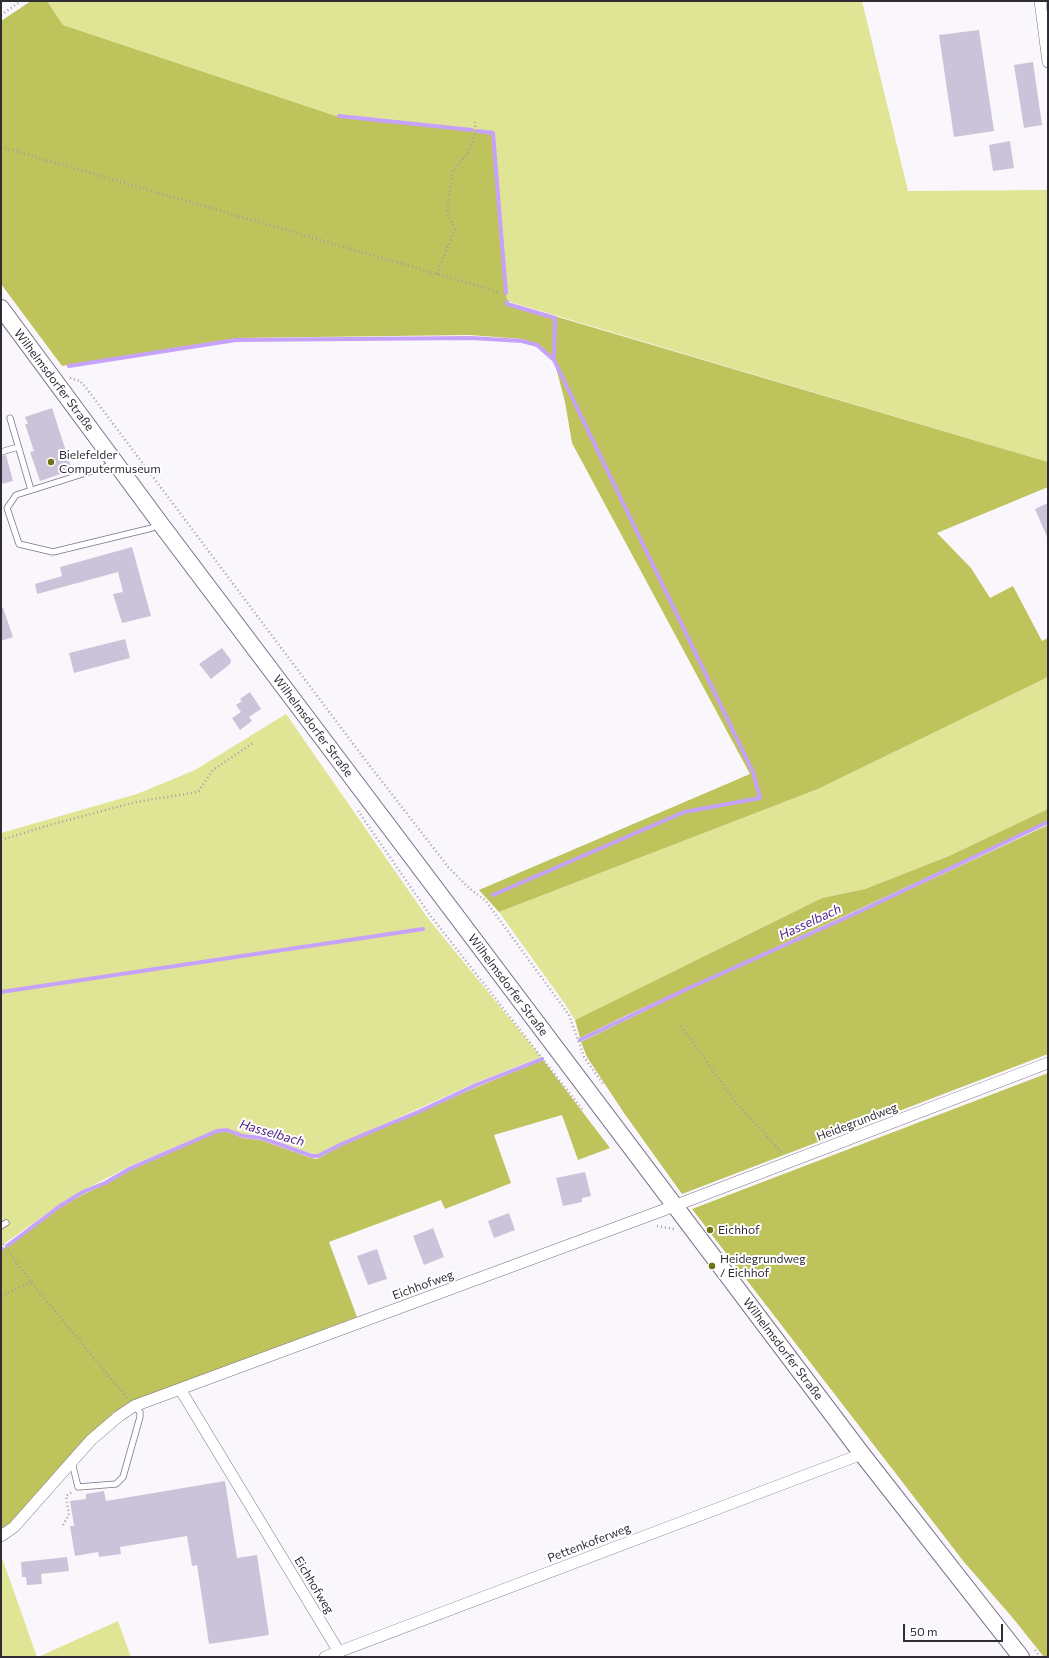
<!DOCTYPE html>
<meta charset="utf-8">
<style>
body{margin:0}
#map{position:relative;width:1049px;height:1658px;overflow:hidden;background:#f9f7fc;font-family:Commissioner,sans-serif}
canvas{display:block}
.frame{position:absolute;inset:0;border:2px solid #302c35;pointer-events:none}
.scale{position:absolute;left:903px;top:1624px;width:100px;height:18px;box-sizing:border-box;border:2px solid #302c35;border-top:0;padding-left:5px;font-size:12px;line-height:14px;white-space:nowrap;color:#302c35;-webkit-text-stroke:3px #fff;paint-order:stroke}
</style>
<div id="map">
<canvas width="1049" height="1658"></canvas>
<div class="frame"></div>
<div class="scale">50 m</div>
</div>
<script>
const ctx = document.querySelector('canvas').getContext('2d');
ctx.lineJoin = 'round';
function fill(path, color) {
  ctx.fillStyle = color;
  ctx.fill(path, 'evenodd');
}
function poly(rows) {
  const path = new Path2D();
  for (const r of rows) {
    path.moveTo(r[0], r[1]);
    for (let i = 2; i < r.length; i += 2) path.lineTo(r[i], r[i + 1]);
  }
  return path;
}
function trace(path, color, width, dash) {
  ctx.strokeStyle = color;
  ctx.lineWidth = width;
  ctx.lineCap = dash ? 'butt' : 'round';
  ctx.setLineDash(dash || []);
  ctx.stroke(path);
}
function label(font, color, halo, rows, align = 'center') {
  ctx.font = font + ' Commissioner,sans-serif';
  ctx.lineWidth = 4;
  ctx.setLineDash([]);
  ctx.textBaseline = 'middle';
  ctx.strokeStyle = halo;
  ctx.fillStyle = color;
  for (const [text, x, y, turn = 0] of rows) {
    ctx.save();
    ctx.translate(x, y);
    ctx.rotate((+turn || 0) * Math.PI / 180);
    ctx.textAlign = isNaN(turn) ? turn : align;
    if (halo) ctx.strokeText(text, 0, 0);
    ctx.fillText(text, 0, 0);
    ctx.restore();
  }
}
fill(poly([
 [47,1,862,1,908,191,1048,190,1048,462,507,301,493,133,336,116,63,25],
 [1048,677,1048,809,949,856,865,889,822,898,575,1020,565,1004,499,912,818,789],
 [286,714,427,917,541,1057,475,1083,316,1155,261,1135,242,1134,225,1128,216,1130,130,1166,82,1191,59,1205,1,1246,1,833,137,794,195,770],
 [1,1555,37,1657,1,1657],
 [118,1621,131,1657,38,1657]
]), '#e0e595');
fill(poly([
 [31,1,47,1,63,25,336,116,493,133,507,302,1048,462,1048,487,937,533,971,568,990,598,1013,586,1042,641,1048,638,1048,677,818,789,499,912,479,890,750,774,572,443,565,402,554,360,538,344,522,339,470,335,237,338,62,366,1,284,1,21],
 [1048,809,1048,821,853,912,627,1015,580,1038,575,1020,822,898,865,889,949,856],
 [1048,825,1048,1054,682,1194,624,1113,587,1057,581,1042,688,990,855,915],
 [543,1060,610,1148,578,1160,562,1115,494,1135,511,1183,445,1209,441,1200,329,1242,357,1317,128,1403,107,1419,86,1438,13,1521,1,1531,1,1245,4,1248,61,1207,84,1194,106,1184,131,1169,216,1133,227,1131,242,1138,261,1140,311,1158,317,1159,345,1144,418,1113,477,1087],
 [1048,1073,1048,1657,1044,1657,1012,1617,964,1562,692,1209]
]), '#bfc35b');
trace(poly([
 [339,116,472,130],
 [477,131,493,133,506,293],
 [507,302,507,304,555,318,554,360],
 [69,366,236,340,471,338,522,341,537,345,554,360,753,772,760,798,684,812,493,895],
 [1,992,423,929],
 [580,1040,687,989,854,914,1048,822],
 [7,1246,60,1206,83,1192,105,1183,131,1168,217,1131,227,1130,243,1136,262,1138,312,1156,318,1156,344,1143,418,1112,476,1085,542,1059],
 [1,1250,2,1249]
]), '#c7a2fa', 4);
fill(poly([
 [979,30,994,131,954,137,939,35],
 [1033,62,1042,125,1024,128,1014,65],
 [1010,141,1014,168,993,171,989,145],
 [52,408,72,470,40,481,30,452,34,451,25,424,28,424,25,417],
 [6,455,13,481,1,484,1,456],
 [1048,503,1048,539,1035,509],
 [132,547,151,616,122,623,113,594,123,592,118,572,37,594,35,584,62,576,60,567],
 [1,608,3,608,13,637,1,641],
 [125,639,130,658,74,673,69,653],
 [222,648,231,660,230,664,211,679,199,664],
 [250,692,261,709,249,717,252,721,240,730,232,718,241,712,236,705,242,701,240,699],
 [585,1172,591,1196,582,1198,582,1202,563,1206,556,1178],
 [509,1213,515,1230,494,1238,488,1221],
 [433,1228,444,1257,424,1265,413,1236],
 [377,1249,387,1279,368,1285,357,1256],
 [225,1481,237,1558,257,1555,269,1635,209,1644,197,1565,192,1566,187,1536,120,1547,121,1554,99,1557,98,1552,75,1556,70,1526,74,1526,70,1501,86,1499,86,1494,104,1491,106,1501],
 [67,1557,69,1571,41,1574,42,1584,27,1585,26,1577,22,1577,21,1562]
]), '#cbc3d9');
const lane = poly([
 [10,418,31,490],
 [1,452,18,447],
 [114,462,108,466,16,495,7,508,19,544,53,552,152,528,158,524],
 [1,1226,6,1223],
 [72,1462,78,1487,116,1484,123,1477,140,1417,140,1412,134,1406]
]);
const street = poly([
 [1040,1,1048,62],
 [180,1389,339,1652],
 [1,1536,14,1527,91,1440,119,1416,134,1406,661,1211,1048,1063],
 [325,1657,862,1454]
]);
const secondary = poly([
 [1,308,160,523,862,1454,1021,1657]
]);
trace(lane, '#7b7388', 7);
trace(street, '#7b7388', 12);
trace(secondary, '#7b7388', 18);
trace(poly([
 [1,15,21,1],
 [1,147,499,292],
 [437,274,455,229,447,212,453,170,467,155,475,134,475,122],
 [70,378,80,381,87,389,360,753,449,868,469,888,486,901,493,911,569,1015,584,1057,604,1085],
 [358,811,430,915,582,1109],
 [1,840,53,824,136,802,198,792,213,770,253,743],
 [681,1026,734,1100,782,1153],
 [657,1226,674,1229],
 [1,1241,31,1282,127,1398],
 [1,1296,31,1282],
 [63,1525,69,1515,66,1496,72,1492],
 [1035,1650,1040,1657]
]), '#a29fa6', 2.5, [1, 3]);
trace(lane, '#fff', 5.5);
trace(street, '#fff', 11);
trace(secondary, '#fff', 16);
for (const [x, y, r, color] of [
 [51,462,4,"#6e7116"],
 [710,1230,4,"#6e7116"],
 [712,1266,4,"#6e7116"]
]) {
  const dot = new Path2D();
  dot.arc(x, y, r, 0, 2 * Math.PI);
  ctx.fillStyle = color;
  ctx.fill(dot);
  trace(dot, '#fff', 1.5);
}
label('12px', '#302c35', '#fff', [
 ["Wilhelmsdorfer Straße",54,380,53],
 ["Wilhelmsdorfer Straße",313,726,53],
 ["Wilhelmsdorfer Straße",508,985,53],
 ["Heidegrundweg",857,1122,-21],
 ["Eichhofweg",423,1285,-20],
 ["Wilhelmsdorfer Straße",783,1349,53],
 ["Pettenkoferweg",589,1543,-21],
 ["Eichhofweg",314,1585,59]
]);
label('12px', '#302c35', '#fff', [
 ["Bielefelder",59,455],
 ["Computermuseum",59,469],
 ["Eichhof",718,1230],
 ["Heidegrundweg",720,1259],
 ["/ Eichhof",720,1273]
], 'left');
label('italic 13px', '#511e83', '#fff', [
 ["Hasselbach",810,922,-25],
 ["Hasselbach",272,1133,16]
]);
</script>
